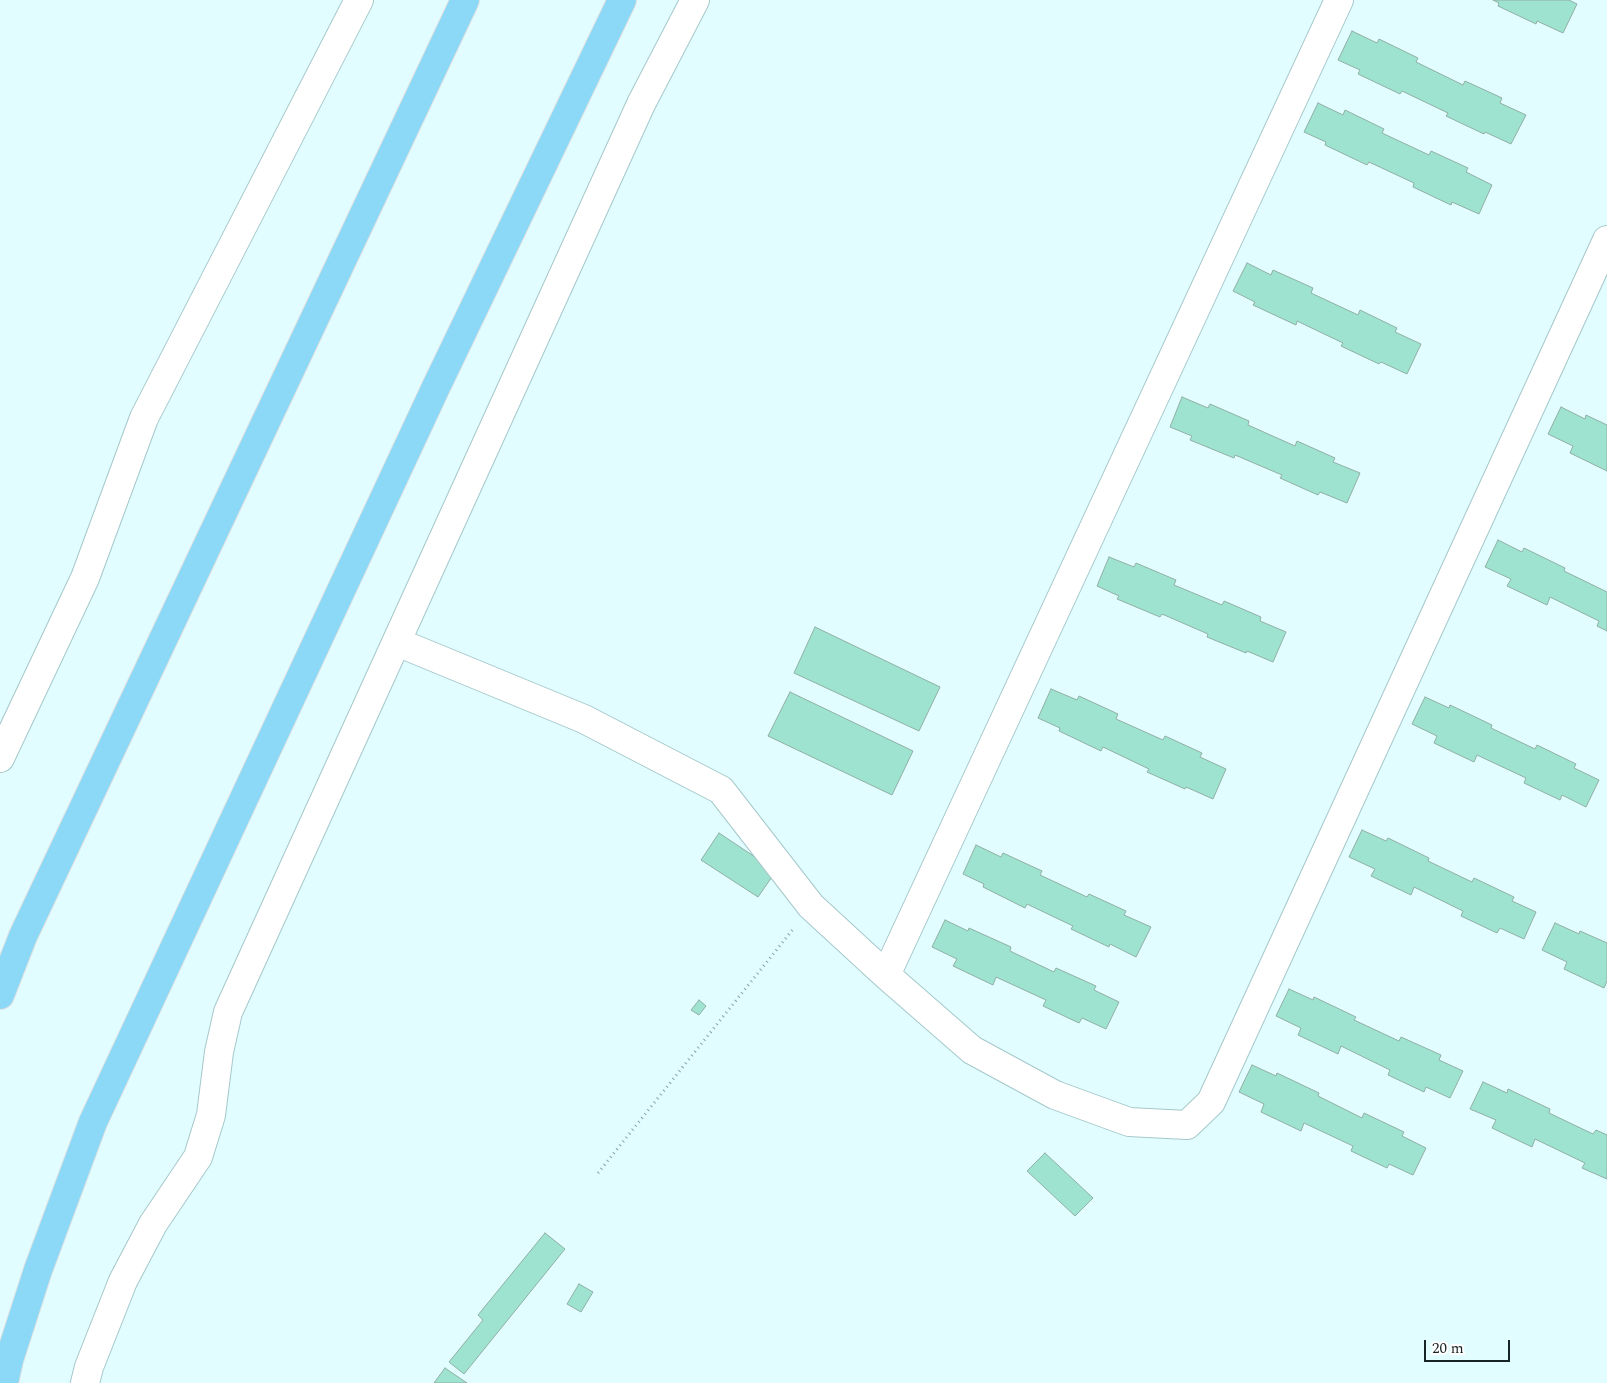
<!DOCTYPE html>
<style>
body{margin:0}
#map{position:relative;width:1607px;height:1383px;overflow:hidden;background:#e1fdff;font-family:Spectral,serif}
canvas{display:block}
.scale{position:absolute;left:1424px;top:1340px;width:86px;height:22px;box-sizing:border-box;border:2px solid #172425;border-top:0;padding-left:6px;font-size:15px;line-height:18px;white-space:nowrap;color:#172425;-webkit-text-stroke:4px #fff;paint-order:stroke}
</style>
<div id="map">
<canvas width="1607" height="1383"></canvas>
<div class="scale">20 m</div>
</div>
<script>
const ctx = document.querySelector('canvas').getContext('2d');
ctx.lineJoin = 'round';
function fill(path, color) {
  ctx.fillStyle = color;
  ctx.fill(path, 'evenodd');
}
function poly(rows) {
  const path = new Path2D();
  for (const r of rows) {
    path.moveTo(r[0], r[1]);
    for (let i = 2; i < r.length; i += 2) path.lineTo(r[i], r[i + 1]);
  }
  return path;
}
function trace(path, color, width, dash) {
  ctx.strokeStyle = color;
  ctx.lineWidth = width;
  ctx.lineCap = dash ? 'butt' : 'round';
  ctx.setLineDash(dash || []);
  ctx.stroke(path);
}
const building = poly([
 [1493,0,1569,0,1577,4,1563,33,1537,21,1536,24,1498,6,1499,3,1493,0],
 [1352,31,1377,43,1379,39,1418,58,1416,62,1463,85,1465,81,1502,98,1500,103,1526,115,1511,144,1485,132,1484,134,1446,116,1448,113,1402,91,1400,94,1358,74,1360,70,1338,60,1352,31],
 [1318,103,1343,115,1345,110,1384,129,1382,133,1429,155,1431,151,1468,168,1466,172,1492,185,1479,214,1452,202,1451,205,1413,187,1414,183,1369,162,1367,165,1325,145,1326,142,1304,132,1318,103],
 [1247,263,1271,275,1273,270,1313,288,1311,293,1358,315,1360,310,1397,328,1395,332,1421,344,1407,374,1381,362,1379,364,1341,346,1343,343,1297,321,1296,325,1253,305,1255,302,1233,291,1247,263],
 [1182,397,1208,408,1210,404,1249,421,1248,425,1295,446,1297,441,1335,458,1333,462,1360,473,1347,503,1320,492,1318,495,1280,478,1282,475,1235,455,1234,458,1190,440,1192,436,1170,427,1182,397],
 [1561,407,1585,419,1586,415,1607,425,1607,471,1570,453,1573,446,1548,434,1561,407],
 [1498,540,1522,552,1524,548,1565,568,1564,571,1607,592,1607,631,1597,626,1599,621,1550,597,1547,605,1507,586,1511,579,1485,567,1498,540],
 [1109,557,1134,567,1136,563,1176,580,1174,585,1222,605,1224,601,1261,617,1260,621,1286,632,1273,662,1247,651,1246,653,1207,637,1208,634,1162,614,1160,617,1117,599,1119,596,1097,586,1109,557],
 [815,627,940,687,919,731,794,673,815,627],
 [1051,689,1077,700,1079,696,1118,714,1116,719,1163,740,1165,736,1202,753,1200,757,1226,769,1213,799,1186,787,1185,789,1147,772,1149,769,1103,747,1101,751,1059,731,1060,728,1038,718,1051,689],
 [790,692,913,751,892,795,768,736,790,692],
 [1425,697,1449,708,1450,705,1492,725,1491,728,1535,749,1537,745,1576,764,1574,768,1599,780,1586,807,1562,795,1560,800,1524,783,1526,778,1477,755,1474,762,1434,743,1437,736,1412,724,1425,697],
 [1362,830,1386,841,1388,838,1429,858,1428,861,1472,882,1474,878,1514,897,1512,901,1536,912,1524,939,1500,928,1497,933,1461,916,1463,911,1414,887,1411,895,1371,876,1375,869,1349,857,1362,830],
 [719,833,776,871,758,897,701,860,719,833],
 [976,845,1001,857,1003,853,1042,871,1040,875,1087,897,1089,894,1126,911,1124,915,1151,927,1136,957,1110,944,1109,947,1071,929,1073,926,1027,904,1025,908,983,887,984,884,963,874,976,845],
 [945,920,968,931,969,928,1011,947,1010,951,1054,972,1056,968,1096,986,1094,990,1119,1002,1106,1029,1082,1018,1079,1023,1043,1006,1046,1000,996,977,993,985,953,966,957,959,932,947,945,920],
 [1555,923,1579,934,1580,931,1607,943,1607,981,1604,988,1564,969,1567,962,1542,950,1555,923],
 [1289,989,1313,1000,1314,997,1356,1017,1354,1020,1399,1041,1401,1037,1441,1055,1439,1060,1463,1071,1450,1098,1426,1087,1424,1092,1388,1075,1390,1070,1341,1046,1338,1054,1298,1035,1301,1028,1276,1016,1289,989],
 [699,1000,706,1006,699,1015,691,1010,699,1000],
 [1252,1065,1276,1076,1277,1073,1319,1093,1318,1096,1362,1118,1364,1113,1404,1132,1402,1136,1426,1148,1413,1175,1389,1164,1387,1168,1351,1151,1353,1146,1304,1123,1301,1131,1261,1112,1264,1104,1239,1092,1252,1065],
 [1483,1082,1507,1093,1508,1089,1550,1109,1549,1113,1593,1134,1596,1130,1607,1135,1607,1179,1582,1168,1585,1163,1535,1139,1532,1147,1492,1128,1496,1120,1470,1109,1483,1082],
 [1045,1153,1093,1198,1075,1216,1027,1171,1045,1153],
 [545,1233,565,1249,464,1374,449,1362,483,1320,478,1315,545,1233],
 [579,1284,593,1292,581,1312,567,1304,579,1284],
 [445,1368,467,1383,434,1383,445,1368]
]);
fill(building, '#9ee3cf');
trace(building, '#90afa5', 1);
const minor = poly([
 [397,642,584,719,721,790,811,906,886,975,972,1050,1055,1095,1129,1122,1187,1125,1211,1102,1607,240],
 [0,758,85,578,144,418,359,0],
 [886,975,1339,0],
 [85,1383,89,1367,123,1281,153,1224,198,1157,211,1115,219,1052,228,1012,641,104,695,0]
]);
const major = poly([
 [0,995,23,936,465,0],
 [4,1383,9,1360,38,1270,93,1122,436,387,622,0]
]);
trace(minor, '#a6c8ca', 30);
trace(major, '#dfe0e0', 30);
trace(poly([
 [598,1173,794,928]
]), '#8ca1a3', 3, [1, 4]);
trace(minor, '#fff', 28);
trace(major, '#8cd9f7', 28);
</script>
